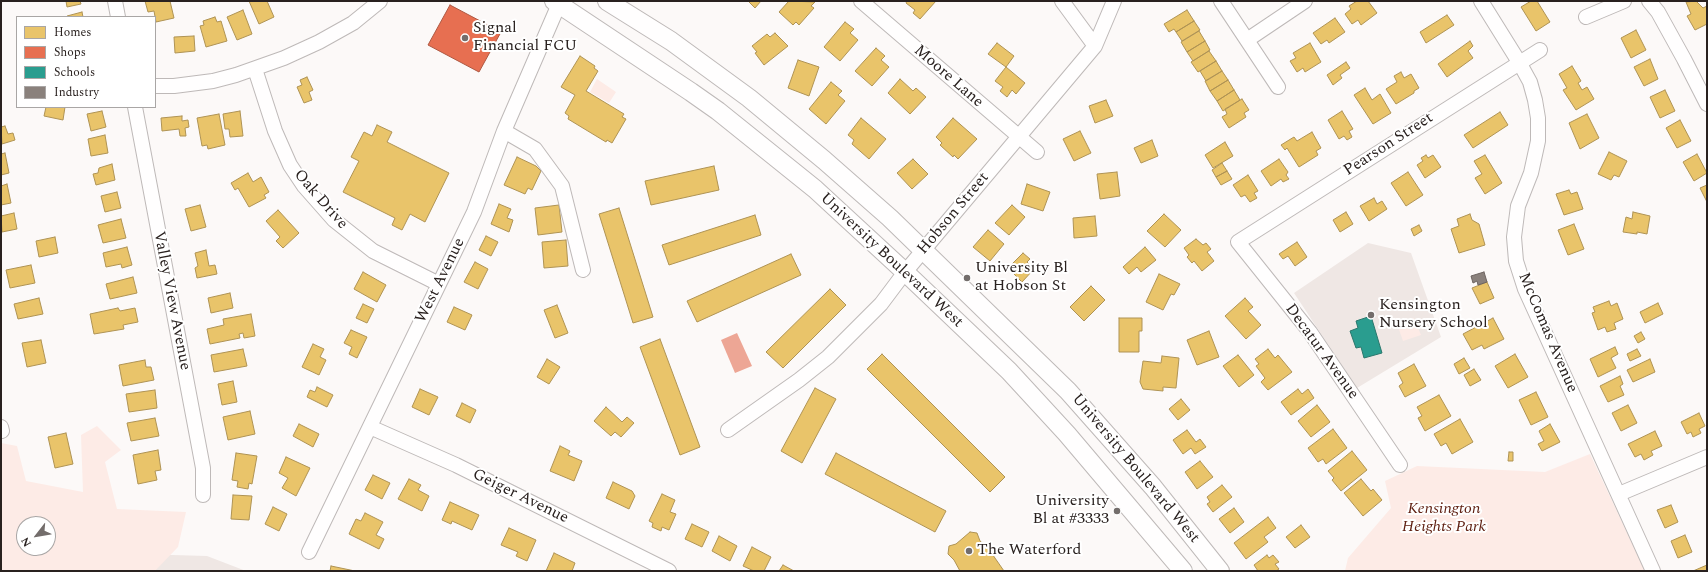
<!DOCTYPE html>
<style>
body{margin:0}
#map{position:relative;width:1708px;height:572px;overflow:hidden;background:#fcf9f8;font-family:Spectral,serif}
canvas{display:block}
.frame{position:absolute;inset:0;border:2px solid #29211f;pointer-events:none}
.legend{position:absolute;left:16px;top:16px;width:140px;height:92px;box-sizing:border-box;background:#fff;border:1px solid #a9a6a5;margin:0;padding:5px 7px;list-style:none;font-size:12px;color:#29211f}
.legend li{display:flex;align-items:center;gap:8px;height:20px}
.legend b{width:20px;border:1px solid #a9a6a5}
.north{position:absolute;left:16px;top:516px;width:40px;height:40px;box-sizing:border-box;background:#fff;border:1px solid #a9a6a5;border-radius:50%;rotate:239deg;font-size:11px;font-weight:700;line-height:16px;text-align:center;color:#29211f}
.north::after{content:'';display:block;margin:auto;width:14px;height:18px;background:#736d6b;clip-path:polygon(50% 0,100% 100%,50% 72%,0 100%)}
</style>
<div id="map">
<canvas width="1708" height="572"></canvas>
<div class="frame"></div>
<ul class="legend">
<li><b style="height:11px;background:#e9c46a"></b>Homes</li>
<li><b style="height:11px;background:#e76f51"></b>Shops</li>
<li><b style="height:11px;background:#2a9d8f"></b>Schools</li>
<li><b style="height:11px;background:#8a817c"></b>Industry</li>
</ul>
<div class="north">N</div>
</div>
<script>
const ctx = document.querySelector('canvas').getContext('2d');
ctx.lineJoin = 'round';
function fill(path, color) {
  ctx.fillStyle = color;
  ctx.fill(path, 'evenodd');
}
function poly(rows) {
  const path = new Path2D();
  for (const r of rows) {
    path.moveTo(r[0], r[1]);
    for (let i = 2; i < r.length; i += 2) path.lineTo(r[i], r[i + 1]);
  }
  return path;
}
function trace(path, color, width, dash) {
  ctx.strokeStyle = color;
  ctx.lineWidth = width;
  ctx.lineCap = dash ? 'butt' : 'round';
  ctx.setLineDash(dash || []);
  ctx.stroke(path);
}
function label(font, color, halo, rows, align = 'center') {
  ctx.font = font + ' Spectral,serif';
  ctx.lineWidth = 4;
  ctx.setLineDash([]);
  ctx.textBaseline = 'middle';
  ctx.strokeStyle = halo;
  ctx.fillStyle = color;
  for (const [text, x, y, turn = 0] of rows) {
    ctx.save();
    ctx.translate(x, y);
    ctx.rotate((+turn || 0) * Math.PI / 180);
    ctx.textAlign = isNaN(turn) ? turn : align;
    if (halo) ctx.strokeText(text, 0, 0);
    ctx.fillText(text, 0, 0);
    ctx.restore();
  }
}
fill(poly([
 [1368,243,1411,253,1441,337,1357,388,1294,293],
 [1,550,207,556,246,571,1,571]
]), '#efe7e4');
fill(poly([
 [597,79,616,92,609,103,590,92],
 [1414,318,1421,335,1403,341,1397,324],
 [97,426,121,450,105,462,117,509,186,512,178,547,155,571,1,571,1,443,17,446,26,481,83,492,81,435],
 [24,524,48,524,48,548,24,548],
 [1590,454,1645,571,1345,571,1348,558,1391,508,1385,481,1417,466,1545,472]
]), '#fdebe6');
fill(poly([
 [737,333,752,366,735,373,721,340]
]), '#eda695');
const homes = poly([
 [66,1,80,1,81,4,67,7,66,1],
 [145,1,170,1,174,18,156,22,154,11,148,12,145,1],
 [249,1,267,1,274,17,259,24,249,1],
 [748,1,761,1,755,8,748,1],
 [789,1,815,2,811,6,814,8,799,25,796,22,793,25,779,12,789,1],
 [907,1,936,1,920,19,913,13,915,10,906,3,907,1],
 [1357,1,1368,1,1377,13,1361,25,1358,20,1352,24,1345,14,1351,9,1349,6,1357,1],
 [1531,1,1537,1,1550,22,1536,31,1521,7,1531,1],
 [1696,1,1703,8,1707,6,1707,24,1695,30,1687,16,1691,14,1686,2,1696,1],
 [243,10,252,34,237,40,227,17,243,10],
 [1187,10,1194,21,1176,32,1174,29,1169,32,1164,24,1187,10],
 [82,12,83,17,67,17,67,16,82,12],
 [1447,15,1454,25,1426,43,1420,32,1447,15],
 [215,17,217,22,221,21,227,41,206,47,200,26,204,25,203,21,215,17],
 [1335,18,1345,32,1329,43,1327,40,1321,44,1313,33,1335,18],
 [1194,21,1200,30,1182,41,1176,32,1194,21],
 [845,22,854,29,850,33,858,40,840,61,824,47,845,22],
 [1636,30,1646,50,1631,58,1621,38,1636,30],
 [1199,31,1205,41,1187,52,1181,42,1199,31],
 [775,33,788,46,764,65,755,53,757,52,752,46,767,34,770,37,775,33],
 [194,36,195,51,175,53,174,37,194,36],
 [1205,41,1210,50,1193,61,1187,52,1205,41],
 [1470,41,1473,46,1468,51,1473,58,1447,77,1438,64,1470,41],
 [997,43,1014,56,1006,67,988,54,997,43],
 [1310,43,1321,62,1305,72,1303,68,1297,72,1290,61,1296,58,1293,53,1310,43],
 [876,48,885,56,881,60,889,67,872,86,855,71,876,48],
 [1209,51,1216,61,1198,72,1191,62,1209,51],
 [580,56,595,66,594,68,598,71,586,91,624,114,622,117,626,119,612,143,607,140,606,142,568,119,569,116,565,113,575,95,561,87,580,56],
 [1650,59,1658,79,1644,86,1634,67,1650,59],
 [798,60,819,67,809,96,788,88,798,60],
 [1216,61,1222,71,1206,81,1200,71,1216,61],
 [1346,62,1350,68,1340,75,1342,78,1333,85,1327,75,1346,62],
 [1572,66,1581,81,1578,83,1582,90,1587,87,1594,99,1576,110,1563,90,1567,88,1559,74,1572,66],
 [1006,67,1025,83,1016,94,1012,90,1007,97,1000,91,1003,87,995,81,1006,67],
 [1222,71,1228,80,1210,91,1205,81,1222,71],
 [1401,72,1404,78,1411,74,1419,88,1414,91,1414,93,1396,104,1386,89,1397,82,1394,76,1401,72],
 [307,77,313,90,309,92,312,100,304,103,297,87,302,85,300,80,307,77],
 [900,79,913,91,916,88,926,97,910,114,888,93,900,79],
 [1228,80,1234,90,1217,101,1210,91,1228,80],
 [831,82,842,91,838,95,845,101,826,124,809,109,831,82],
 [1365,88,1372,100,1380,94,1391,113,1373,124,1354,95,1365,88],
 [1234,90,1240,100,1223,111,1217,101,1234,90],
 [1665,90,1675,111,1660,118,1650,97,1665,90],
 [1242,99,1249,110,1244,113,1246,117,1229,128,1222,117,1227,114,1225,109,1242,99],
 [1106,100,1113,116,1095,123,1089,106,1106,100],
 [46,107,65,107,63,120,44,116,46,107],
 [102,111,106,127,91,131,87,114,102,111],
 [240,111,243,136,230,137,229,129,225,129,223,114,240,111],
 [1342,111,1353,129,1349,131,1352,137,1347,140,1344,136,1339,139,1328,120,1342,111],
 [1500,112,1508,125,1473,148,1464,135,1500,112],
 [219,114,225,145,208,149,207,145,202,146,197,118,219,114],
 [1587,114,1599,138,1580,149,1569,123,1587,114],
 [182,116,182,121,188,120,189,127,185,128,186,136,180,136,179,129,162,131,161,118,182,116],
 [861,118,886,139,869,159,852,144,854,140,848,135,861,118],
 [953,118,977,139,958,159,954,155,953,157,940,145,942,143,936,137,953,118],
 [1680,120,1691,141,1677,148,1666,128,1680,120],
 [377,125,392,132,387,142,449,173,425,222,410,214,402,230,392,225,395,218,343,192,359,161,351,157,364,132,372,136,377,125],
 [5,126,8,134,13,133,15,140,2,144,1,127,5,126],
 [1080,131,1091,153,1074,161,1063,139,1080,131],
 [1312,132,1321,148,1316,151,1318,155,1299,167,1287,148,1285,150,1281,145,1294,137,1297,141,1312,132],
 [105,135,108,153,91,156,88,139,105,135],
 [1152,140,1158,156,1141,163,1134,148,1152,140],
 [1225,142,1233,156,1213,168,1205,155,1225,142],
 [1609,152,1627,161,1619,177,1614,175,1611,180,1598,174,1609,152],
 [5,153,9,173,1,175,1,154,5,153],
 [1697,154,1707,173,1694,181,1683,162,1697,154],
 [1426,155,1428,158,1433,155,1441,167,1425,178,1417,165,1423,161,1421,158,1426,155],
 [1485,155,1502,183,1485,194,1475,178,1482,174,1474,161,1485,155],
 [517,157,536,166,541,171,532,190,528,188,525,194,504,185,517,157],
 [913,159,928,174,912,189,897,173,913,159],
 [1279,159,1288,172,1286,175,1289,179,1283,182,1281,179,1271,186,1261,171,1279,159],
 [1222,163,1227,171,1216,177,1212,170,1222,163],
 [112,164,115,180,96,185,93,174,98,173,99,168,112,164],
 [714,166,719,190,651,205,645,181,714,166],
 [1227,171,1232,179,1221,185,1216,177,1227,171],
 [1117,172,1120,196,1100,199,1097,174,1117,172],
 [1408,172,1423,195,1406,206,1391,183,1408,172],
 [248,173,253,182,261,177,269,192,264,195,266,198,249,207,238,188,235,190,231,183,248,173],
 [1248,175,1258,191,1254,193,1257,198,1250,202,1245,195,1241,197,1233,185,1248,175],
 [7,184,11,203,1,205,1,186,7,184],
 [1027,184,1050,192,1043,211,1021,204,1027,184],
 [1707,185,1707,202,1700,188,1707,185],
 [1569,190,1571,194,1577,192,1583,209,1564,215,1556,194,1569,190],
 [117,192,121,208,105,212,101,196,117,192],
 [1374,198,1377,204,1382,201,1387,209,1369,221,1360,206,1374,198],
 [499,204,511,209,507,218,513,220,509,232,491,224,499,204],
 [200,205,206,227,191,231,185,209,200,205],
 [559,205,562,232,538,235,535,208,559,205],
 [1012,205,1025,217,1009,235,995,223,1012,205],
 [619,208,653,317,633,323,599,214,619,208],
 [278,210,299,233,283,248,276,241,280,237,266,221,278,210],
 [1346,212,1353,224,1340,232,1333,220,1346,212],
 [1633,212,1650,216,1647,234,1637,232,1637,234,1623,232,1626,217,1632,219,1633,212],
 [14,213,17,229,2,232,1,216,14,213],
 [1164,214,1181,230,1165,247,1147,231,1164,214],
 [1470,214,1472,220,1479,224,1485,245,1459,253,1451,229,1459,226,1457,219,1470,214],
 [755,215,761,235,669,265,662,245,755,215],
 [1095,216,1097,236,1074,238,1073,218,1095,216],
 [121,219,126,238,103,243,98,225,121,219],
 [1574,224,1584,249,1568,255,1558,230,1574,224],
 [1419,225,1422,231,1414,236,1411,229,1419,225],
 [988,230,1004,244,990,261,973,247,988,230],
 [486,236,498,242,491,256,479,250,486,236],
 [55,237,58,253,39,257,36,241,55,237],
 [1196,239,1203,245,1206,243,1211,249,1207,252,1214,261,1202,271,1194,261,1192,263,1187,257,1189,255,1184,248,1196,239],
 [566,240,568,266,544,268,542,242,566,240],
 [1297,242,1307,257,1295,266,1288,256,1283,259,1279,254,1297,242],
 [127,247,132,265,122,268,121,264,106,267,103,253,127,247],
 [1145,247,1156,260,1141,272,1137,267,1129,274,1123,267,1145,247],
 [206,250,209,266,215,265,217,274,197,278,195,268,198,266,195,253,206,250],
 [1023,253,1030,259,1027,262,1034,269,1022,282,1008,268,1023,253],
 [791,254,801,275,697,322,687,301,791,254],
 [475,262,488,269,478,289,464,282,475,262],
 [31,265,35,283,10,288,6,270,31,265],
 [363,272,386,285,377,302,354,289,363,272],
 [1159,274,1180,284,1174,295,1171,294,1163,310,1146,302,1159,274],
 [133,277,137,293,110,299,106,284,133,277],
 [1487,282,1494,298,1480,304,1472,288,1487,282],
 [1091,286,1105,300,1084,321,1070,307,1091,286],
 [830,289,846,305,783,368,766,352,830,289],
 [230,293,233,308,211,313,208,298,230,293],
 [39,298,43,314,18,319,14,304,39,298],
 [1245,298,1253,307,1248,311,1261,325,1246,339,1225,316,1245,298],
 [1609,301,1611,306,1617,303,1623,319,1614,323,1616,329,1607,332,1605,327,1598,330,1592,313,1595,312,1593,307,1609,301],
 [1658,303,1663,314,1645,323,1640,312,1658,303],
 [363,304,374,309,367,323,356,318,363,304],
 [557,305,568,333,555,338,544,310,557,305],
 [454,307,472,315,465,330,447,322,454,307],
 [118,308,120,311,135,308,138,322,123,325,124,329,94,334,90,314,118,308],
 [251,314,255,336,244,338,243,333,239,334,240,338,210,344,207,329,224,325,223,319,251,314],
 [1119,318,1142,318,1142,331,1139,331,1139,352,1119,352,1119,318],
 [1493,318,1504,339,1484,349,1482,345,1472,350,1463,334,1493,318],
 [351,330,367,337,357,358,349,354,352,347,344,343,351,330],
 [1209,331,1219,357,1197,365,1187,340,1209,331],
 [1641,332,1645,339,1638,343,1634,336,1641,332],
 [660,339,700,447,680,455,640,347,660,339],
 [41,340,46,363,27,367,22,343,41,340],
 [313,344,324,349,320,357,326,360,319,375,302,367,313,344],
 [1615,347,1618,354,1611,358,1616,368,1598,377,1590,359,1615,347],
 [243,349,247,366,214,372,211,355,243,349],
 [1268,349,1275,358,1278,355,1292,372,1268,390,1261,382,1265,378,1256,366,1259,364,1255,359,1268,349],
 [1637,349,1641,356,1630,361,1627,354,1637,349],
 [882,354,1005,477,990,492,867,369,882,354],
 [1515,354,1528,377,1508,388,1495,366,1515,354],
 [1238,355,1254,375,1239,387,1223,366,1238,355],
 [1162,356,1179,358,1176,388,1163,387,1163,391,1143,389,1140,382,1143,361,1161,363,1162,356],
 [1464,358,1470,368,1459,374,1454,364,1464,358],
 [547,359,560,367,549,384,537,377,547,359],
 [1650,359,1655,372,1633,382,1627,370,1650,359],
 [145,360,146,367,151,367,154,380,123,386,119,365,145,360],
 [1414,364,1426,386,1405,397,1399,386,1403,383,1398,373,1414,364],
 [1474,369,1481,380,1470,386,1464,375,1474,369],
 [1620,376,1623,384,1620,386,1624,395,1608,402,1600,386,1620,376],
 [233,381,237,402,222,405,218,384,233,381],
 [317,387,333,395,327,407,307,397,310,390,315,392,317,387],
 [815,388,836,399,802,463,781,451,815,388],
 [420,389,438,397,429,415,412,407,420,389],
 [1298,389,1302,394,1308,389,1314,398,1291,415,1281,402,1298,389],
 [155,390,157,408,129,412,126,394,155,390],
 [1536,392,1548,417,1531,425,1519,400,1536,392],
 [1439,395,1451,416,1425,431,1418,418,1422,416,1417,407,1439,395],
 [1181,399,1190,410,1178,420,1169,409,1181,399],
 [462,403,476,410,470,423,456,416,462,403],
 [1317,405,1330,422,1311,437,1298,421,1317,405],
 [1628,405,1637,423,1621,431,1612,413,1628,405],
 [606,407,622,422,627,417,634,423,621,437,615,432,611,436,594,421,606,407],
 [250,411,255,434,228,440,223,417,250,411],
 [1699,413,1705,426,1699,429,1701,433,1693,437,1691,432,1687,434,1681,422,1699,413],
 [155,418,159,436,131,441,127,423,155,418],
 [1460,419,1473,442,1452,454,1446,443,1441,446,1434,434,1460,419],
 [299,424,319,434,313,447,293,436,299,424],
 [1550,424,1560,442,1542,451,1538,444,1544,441,1539,431,1550,424],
 [1333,429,1347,448,1326,464,1323,459,1318,462,1308,448,1333,429],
 [1187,430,1196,442,1200,439,1206,447,1195,454,1191,448,1183,454,1173,440,1187,430],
 [1655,431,1662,446,1651,451,1653,455,1644,460,1641,454,1635,457,1628,444,1655,431],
 [66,433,73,464,55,468,48,437,66,433],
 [560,446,570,451,568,455,582,461,574,481,550,471,560,446],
 [158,450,161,470,155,471,157,480,138,484,133,455,158,450],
 [1352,451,1367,470,1341,491,1332,480,1334,478,1328,471,1352,451],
 [1509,452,1513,452,1513,461,1508,461,1509,452],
 [236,453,257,456,252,484,249,483,248,489,237,487,238,481,232,480,236,453],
 [836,453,946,511,935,532,825,474,836,453],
 [286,457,310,468,296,496,282,488,288,478,279,473,286,457],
 [1200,461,1213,477,1197,489,1185,472,1200,461],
 [373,475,390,483,382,499,365,490,373,475],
 [409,479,421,485,418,490,429,496,422,511,398,499,409,479],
 [1361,479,1371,491,1373,489,1382,500,1363,516,1344,493,1361,479],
 [613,482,632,491,635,496,629,509,606,498,613,482],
 [1222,485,1232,497,1213,512,1207,504,1210,502,1207,497,1222,485],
 [662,494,675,500,670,512,676,514,669,530,662,527,661,531,652,527,653,523,649,521,662,494],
 [233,495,252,496,249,520,231,519,233,495],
 [450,502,479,515,472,530,452,521,451,524,442,520,450,502],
 [1671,505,1678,522,1665,528,1657,510,1671,505],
 [273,507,287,514,279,531,265,524,273,507],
 [1234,508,1244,522,1230,533,1219,519,1234,508],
 [365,513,383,522,376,535,384,539,379,549,349,534,356,519,361,521,365,513],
 [1268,517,1276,528,1264,537,1268,542,1246,559,1234,543,1268,517],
 [692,524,709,532,702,547,685,539,692,524],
 [1301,525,1310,537,1295,548,1286,537,1301,525],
 [509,528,536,540,527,561,516,556,518,552,501,545,509,528],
 [970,532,977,533,980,541,988,548,1004,571,960,571,954,560,948,554,949,546,956,544,970,532],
 [1685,535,1692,552,1678,558,1671,541,1685,535],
 [719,536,737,546,730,561,712,551,719,536],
 [752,547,771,557,764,571,754,571,743,566,752,547],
 [554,553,575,563,572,571,546,571,554,553],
 [1267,555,1269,558,1273,555,1279,562,1275,564,1279,569,1276,571,1258,571,1254,565,1267,555],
 [783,565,794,571,779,571,783,565],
 [1707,565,1707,571,1693,571,1707,565],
 [331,566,355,571,330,571,331,566]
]);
fill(homes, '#e9c46a');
trace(homes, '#af9354', 1);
const shops = poly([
 [450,5,501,32,479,72,428,45,450,5]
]);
fill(shops, '#e76f51');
trace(shops, '#ae5842', 1);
const schools = poly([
 [1371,316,1382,353,1364,358,1361,347,1356,348,1350,331,1358,328,1356,321,1371,316]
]);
fill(schools, '#2a9d8f');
trace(schools, '#2a786d', 1);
const industry = poly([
 [1484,272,1487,282,1478,285,1477,281,1473,283,1471,276,1484,272]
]);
fill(industry, '#8a817c');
trace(industry, '#6d6460', 1);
const minor = poly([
 [115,1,118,17],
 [861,1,1037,152],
 [1062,1,1095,46],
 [1221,1,1278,87],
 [1481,1,1519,62,1530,82,1535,100,1538,118,1538,141,1531,173,1518,206,1514,237,1516,261,1525,289,1653,571],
 [1649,1,1658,12,1684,59,1707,104],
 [1586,17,1624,1],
 [1247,40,1305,1],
 [255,69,275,131,290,165,304,186,334,220,373,251,439,284],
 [155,86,174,86,213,81,236,75,284,58,319,42,353,23,380,1],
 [135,107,203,468,203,495],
 [504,131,535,149,562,186,583,270],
 [1,427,2,431],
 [370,427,456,465,669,571],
 [728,430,799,380,828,357,881,304,905,272,1095,46,1114,1],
 [1400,465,1310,332,1238,242,1540,50],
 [1619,494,1707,457],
 [309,552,474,212,504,131,559,4]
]);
const major = poly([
 [554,1,691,92,718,111,815,189,905,272,1009,371,1067,434,1183,571],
 [607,1,671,41,749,98,824,160,890,218,1068,391,1153,487,1220,571]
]);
trace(minor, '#beb9b8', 16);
trace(major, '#beb9b8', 20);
trace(minor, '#fffefe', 14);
trace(major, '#fffefe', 18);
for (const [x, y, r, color] of [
 [465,38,4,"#736d6b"],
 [967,278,4,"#736d6b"],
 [1371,315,4,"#736d6b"],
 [1117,511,4,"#736d6b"],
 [969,551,4,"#736d6b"]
]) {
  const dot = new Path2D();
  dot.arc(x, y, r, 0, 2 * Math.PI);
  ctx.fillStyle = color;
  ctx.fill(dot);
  trace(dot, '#fff', 1.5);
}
label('16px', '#29211f', '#fff', [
 ["Signal",473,29],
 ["Financial FCU",473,47],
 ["University Bl",975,269],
 ["at Hobson St",975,287],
 ["Kensington",1379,306],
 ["Nursery School",1379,324],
 ["University",1109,502,"right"],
 ["Bl at #3333",1109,520,"right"],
 ["The Waterford",977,551]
], 'left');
label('16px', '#29211f', '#fff', [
 ["Moore Lane",948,77,41],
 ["Pearson Street",1389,145,-33],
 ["Oak Drive",320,200,49],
 ["Hobson Street",954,214,-50],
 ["University Boulevard West",891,261,43],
 ["West Avenue",441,281,-64],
 ["Valley View Avenue",171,301,79],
 ["McComas Avenue",1547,333,67],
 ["Decatur Avenue",1321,352,54],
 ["University Boulevard West",1135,469,50],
 ["Geiger Avenue",520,497,26]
]);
label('italic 16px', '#602113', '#fff', [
 ["Kensington",1444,510],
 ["Heights Park",1444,528]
]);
</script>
